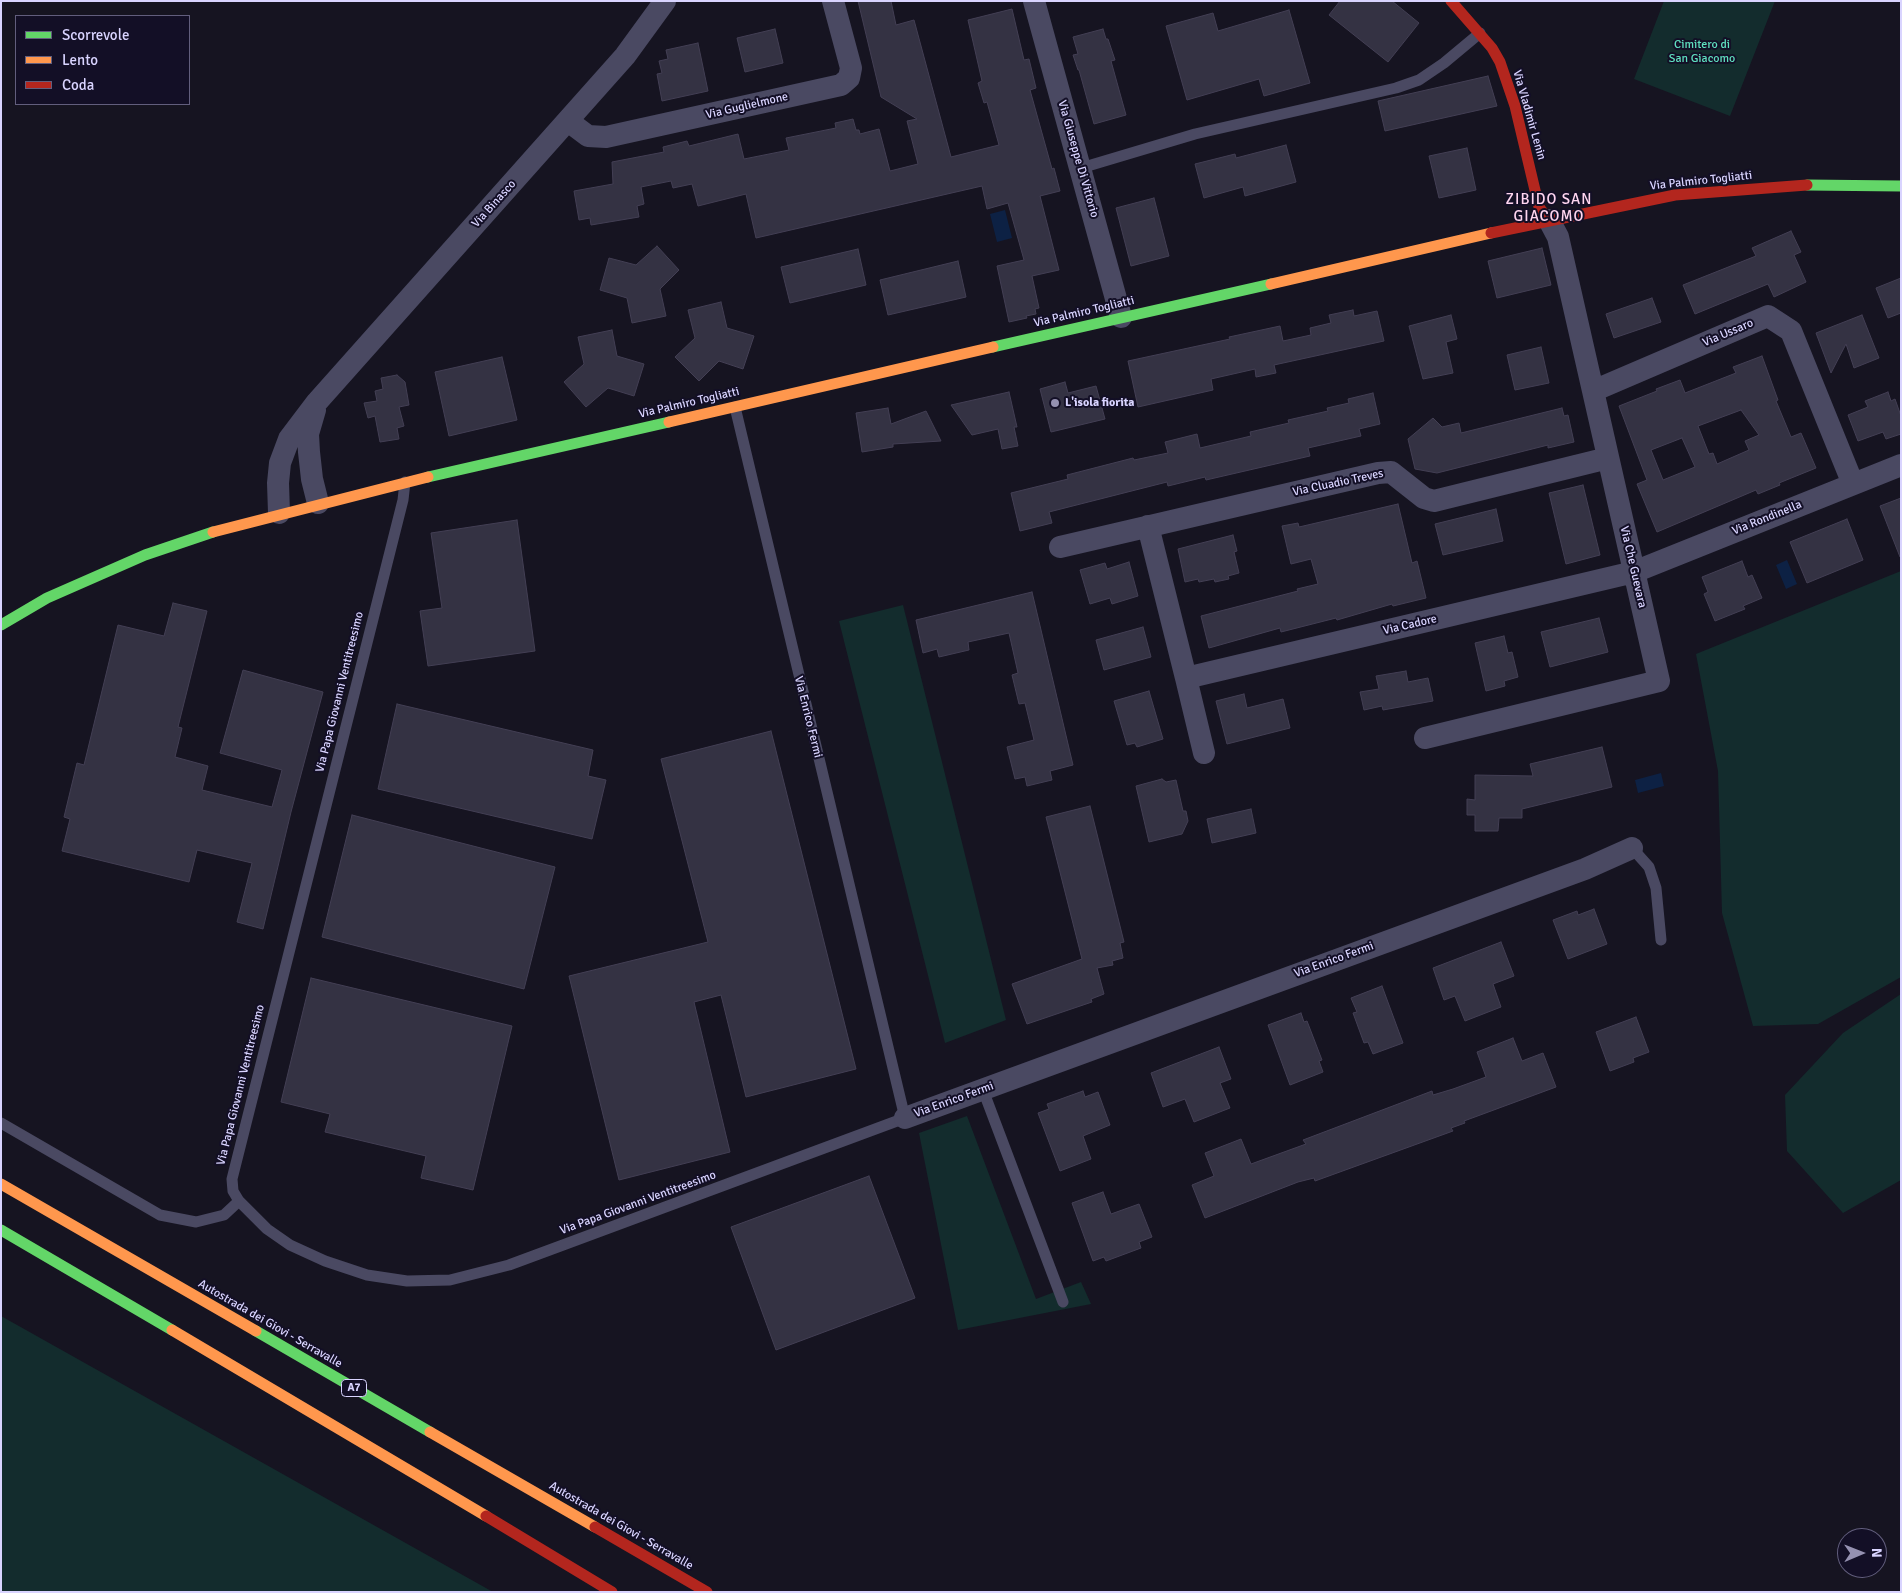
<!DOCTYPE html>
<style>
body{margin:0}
#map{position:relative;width:1902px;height:1593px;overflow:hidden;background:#161421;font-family:Signika,sans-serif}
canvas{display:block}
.frame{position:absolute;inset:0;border:2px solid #d9d4ff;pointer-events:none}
.legend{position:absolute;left:15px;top:15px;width:175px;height:90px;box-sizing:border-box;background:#130f26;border:1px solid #625e7d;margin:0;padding:6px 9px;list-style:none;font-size:15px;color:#d9d4ff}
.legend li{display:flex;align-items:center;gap:10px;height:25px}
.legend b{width:25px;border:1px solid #625e7d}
.north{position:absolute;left:1837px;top:1528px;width:50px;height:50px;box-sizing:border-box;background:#130f26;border:1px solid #625e7d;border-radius:50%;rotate:89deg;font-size:14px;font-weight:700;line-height:20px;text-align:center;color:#d9d4ff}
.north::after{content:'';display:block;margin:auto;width:18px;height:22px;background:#9591b1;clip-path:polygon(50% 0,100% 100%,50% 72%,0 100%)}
</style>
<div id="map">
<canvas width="1902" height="1593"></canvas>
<div class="frame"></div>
<ul class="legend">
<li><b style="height:6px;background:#63d668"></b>Scorrevole</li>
<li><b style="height:6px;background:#ff974d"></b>Lento</li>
<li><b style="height:6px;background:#b3261e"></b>Coda</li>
</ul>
<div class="north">N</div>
</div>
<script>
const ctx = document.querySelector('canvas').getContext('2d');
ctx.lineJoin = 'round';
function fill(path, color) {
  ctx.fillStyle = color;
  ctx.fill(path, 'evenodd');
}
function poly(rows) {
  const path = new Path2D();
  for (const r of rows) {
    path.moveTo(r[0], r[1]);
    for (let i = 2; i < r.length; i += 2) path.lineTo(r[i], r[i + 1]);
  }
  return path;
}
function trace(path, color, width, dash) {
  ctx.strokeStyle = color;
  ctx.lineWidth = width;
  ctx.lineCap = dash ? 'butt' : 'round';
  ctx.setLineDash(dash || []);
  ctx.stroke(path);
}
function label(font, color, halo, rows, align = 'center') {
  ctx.font = font + ' Signika,sans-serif';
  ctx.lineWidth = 4;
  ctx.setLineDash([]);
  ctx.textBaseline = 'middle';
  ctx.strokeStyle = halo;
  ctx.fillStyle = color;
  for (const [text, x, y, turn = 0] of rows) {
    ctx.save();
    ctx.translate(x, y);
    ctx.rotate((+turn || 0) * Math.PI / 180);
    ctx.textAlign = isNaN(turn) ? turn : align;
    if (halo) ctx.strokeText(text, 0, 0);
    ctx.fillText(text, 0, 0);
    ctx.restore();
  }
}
fill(poly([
 [1664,1,1775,1,1730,116,1634,79],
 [1901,571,1901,977,1818,1024,1753,1026,1722,913,1718,771,1696,654],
 [903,605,1006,1020,945,1043,839,621],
 [1901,994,1901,1180,1843,1213,1787,1151,1785,1095,1843,1033],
 [967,1116,1036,1299,1081,1282,1091,1304,958,1330,919,1133],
 [1,1316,493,1592,1,1592]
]), '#132c2d');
fill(poly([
 [1005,210,1012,238,997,242,990,214],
 [1787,560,1797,584,1786,589,1776,565],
 [1661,773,1664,786,1638,793,1635,780]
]), '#0d2144');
const building = poly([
 [858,1,891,1,896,25,914,20,951,157,999,145,987,102,984,103,978,83,982,81,968,20,1012,9,1024,60,1029,59,1036,88,1030,90,1052,169,1054,168,1060,191,1040,196,1059,270,1032,276,1039,308,1035,309,1036,314,1026,316,1027,318,1009,322,997,266,1024,260,1008,203,987,209,982,186,756,238,746,194,698,206,692,184,673,188,671,181,641,187,644,204,637,206,639,217,591,225,590,218,579,220,574,191,613,184,612,162,664,152,663,147,687,141,689,146,738,134,744,159,789,150,786,138,836,128,835,123,853,119,856,130,859,130,860,134,879,129,890,171,918,164,907,121,917,119,881,97,858,1],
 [1340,1,1392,1,1419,23,1388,62,1329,15,1340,1],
 [1289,10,1310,83,1264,96,1259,79,1187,100,1166,26,1213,13,1218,31,1289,10],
 [775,29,783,63,745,72,737,38,775,29],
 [1103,29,1106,39,1108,39,1115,60,1111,61,1126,115,1094,124,1079,70,1078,70,1073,55,1078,54,1073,37,1103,29],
 [698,43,708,91,662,101,657,74,662,73,659,61,668,59,666,50,698,43],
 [1488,76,1497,106,1385,131,1378,101,1488,76],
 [1286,145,1296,182,1245,196,1243,187,1204,198,1195,164,1235,154,1236,158,1286,145],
 [1467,148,1476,190,1439,198,1429,156,1467,148],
 [1154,198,1169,256,1131,266,1116,208,1154,198],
 [1791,231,1801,252,1794,255,1806,282,1774,297,1768,284,1695,314,1683,285,1756,256,1752,248,1791,231],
 [657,246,679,270,660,289,666,316,632,323,627,298,600,290,609,258,636,265,657,246],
 [1542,248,1551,285,1497,298,1488,261,1542,248],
 [858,249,866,285,790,303,781,267,858,249],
 [958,261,966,297,888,315,880,280,958,261],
 [1901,278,1901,313,1888,318,1876,288,1901,278],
 [1652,298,1661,322,1614,338,1606,314,1652,298],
 [721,302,727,328,754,336,743,369,719,361,699,381,675,357,695,338,688,310,721,302],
 [1353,310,1354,316,1377,311,1384,341,1274,365,1276,373,1256,377,1255,369,1211,379,1213,390,1138,407,1128,361,1230,339,1229,337,1280,326,1283,341,1311,335,1310,328,1331,323,1329,315,1353,310],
 [1451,315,1457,339,1446,342,1453,373,1423,379,1409,326,1451,315],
 [1862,315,1879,358,1854,368,1846,344,1831,373,1816,333,1862,315],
 [612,330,617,356,644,364,634,396,608,388,586,407,564,382,584,364,578,337,612,330],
 [1541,347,1549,383,1515,390,1507,355,1541,347],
 [1762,356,1778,400,1776,401,1791,437,1801,433,1816,468,1779,483,1780,485,1758,494,1756,490,1657,532,1637,484,1647,480,1619,406,1657,391,1656,389,1680,380,1685,393,1736,373,1733,367,1762,356],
 [1741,410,1759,435,1745,441,1749,450,1717,464,1713,453,1709,454,1698,426,1741,410],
 [1682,438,1695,467,1663,480,1651,450,1682,438],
 [502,357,517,420,449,436,435,372,502,357],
 [397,375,405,382,409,405,399,407,404,426,397,428,399,439,380,442,375,416,368,418,364,403,377,401,375,391,383,389,381,378,397,375],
 [1065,382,1068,393,1096,386,1105,419,1051,432,1040,389,1065,382],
 [1009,392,1017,427,1014,427,1018,446,1002,449,998,429,972,435,951,405,1009,392],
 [1888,392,1891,401,1895,399,1901,416,1901,434,1886,439,1883,432,1858,441,1848,415,1868,407,1865,401,1888,392],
 [1373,393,1380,424,1359,429,1361,436,1308,448,1310,456,1206,480,1205,477,1168,486,1167,482,1049,512,1052,523,1020,531,1011,493,1068,479,1067,475,1133,458,1134,460,1168,453,1165,442,1197,434,1200,448,1251,436,1250,432,1289,423,1288,420,1328,411,1327,408,1349,403,1348,399,1373,393],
 [888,408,891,424,926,411,941,441,893,444,893,447,862,452,856,413,888,408],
 [1562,408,1564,416,1568,415,1574,442,1548,448,1548,445,1437,473,1415,469,1408,439,1433,418,1442,427,1459,423,1461,433,1562,408],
 [1583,485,1600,555,1566,564,1549,493,1583,485],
 [1901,498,1901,557,1900,557,1880,506,1901,498],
 [1398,504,1412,563,1417,561,1426,598,1393,606,1392,604,1337,620,1336,618,1281,632,1280,628,1209,648,1201,616,1298,591,1297,589,1318,584,1311,559,1291,564,1282,526,1298,523,1299,527,1398,504],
 [1496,509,1503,541,1443,555,1435,524,1496,509],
 [1847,519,1863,560,1807,583,1790,542,1847,519],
 [517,520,535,651,428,666,420,611,442,608,431,533,517,520],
 [1233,535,1237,551,1234,552,1239,573,1228,576,1229,579,1215,582,1214,579,1199,582,1198,579,1185,582,1178,549,1233,535],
 [1742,561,1748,577,1752,575,1762,598,1743,606,1745,609,1715,621,1704,594,1708,592,1702,577,1742,561],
 [1129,562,1138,596,1112,604,1110,598,1090,604,1080,570,1105,563,1107,569,1129,562],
 [1032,592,1073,765,1050,771,1052,780,1027,786,1025,777,1015,779,1007,747,1034,740,1025,703,1019,704,1012,675,1018,673,1009,633,968,642,969,650,939,657,937,649,923,653,916,620,1032,592],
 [173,603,207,611,178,727,182,728,175,757,208,766,202,790,272,807,282,770,220,753,243,670,323,692,291,812,263,929,237,922,252,863,197,850,189,882,62,851,70,819,64,817,77,763,84,765,118,625,164,636,173,603],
 [1599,618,1608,652,1550,667,1541,632,1599,618],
 [1143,627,1151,657,1104,670,1096,640,1143,627],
 [1504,636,1508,653,1512,652,1518,677,1504,681,1505,686,1486,691,1475,643,1504,636],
 [1406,671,1408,682,1428,678,1433,701,1383,710,1382,706,1364,710,1360,692,1379,689,1376,676,1406,671],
 [1149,691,1163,739,1137,747,1135,743,1127,745,1114,701,1149,691],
 [1244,694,1247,708,1283,699,1290,728,1227,744,1216,701,1244,694],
 [397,704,593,750,588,776,606,780,592,839,378,789,397,704],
 [771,731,856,1069,746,1097,721,995,694,1002,730,1152,619,1180,569,976,708,942,661,759,771,731],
 [1602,747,1612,787,1522,809,1522,818,1499,818,1498,831,1475,831,1475,815,1467,815,1467,799,1475,800,1475,775,1533,776,1530,764,1602,747],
 [1162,779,1166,782,1176,780,1183,811,1186,811,1188,821,1182,834,1149,842,1136,786,1162,779],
 [1090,806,1124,942,1120,943,1123,958,1112,961,1113,965,1097,968,1104,994,1091,999,1092,1002,1027,1024,1012,984,1082,959,1046,817,1090,806],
 [1251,809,1256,833,1212,843,1207,819,1251,809],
 [352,815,555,867,524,989,322,937,352,815],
 [1594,909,1607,944,1568,959,1553,920,1577,911,1578,915,1594,909],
 [1501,942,1514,976,1493,984,1501,1007,1465,1021,1455,996,1444,1000,1433,968,1501,942],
 [311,978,512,1026,473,1190,421,1178,426,1156,325,1132,330,1114,281,1102,311,978],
 [1382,986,1403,1043,1373,1054,1368,1042,1364,1043,1353,1013,1357,1012,1351,998,1382,986],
 [1301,1013,1304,1022,1307,1021,1322,1060,1319,1061,1323,1072,1290,1085,1268,1025,1301,1013],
 [1636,1017,1649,1052,1633,1058,1634,1062,1610,1071,1596,1032,1636,1017],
 [1513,1038,1522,1061,1543,1053,1556,1087,1464,1121,1465,1123,1451,1128,1453,1131,1315,1181,1314,1178,1298,1182,1205,1218,1192,1185,1214,1176,1205,1153,1241,1139,1251,1164,1306,1144,1303,1140,1398,1104,1432,1091,1433,1095,1453,1089,1486,1077,1477,1052,1513,1038],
 [1219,1047,1231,1079,1220,1083,1230,1108,1194,1122,1185,1099,1163,1107,1151,1073,1219,1047],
 [1083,1091,1085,1097,1098,1092,1110,1125,1083,1136,1091,1159,1060,1171,1038,1113,1049,1109,1047,1104,1083,1091],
 [869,1176,915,1298,776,1350,731,1227,869,1176],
 [1103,1192,1111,1214,1139,1204,1152,1237,1139,1242,1141,1248,1106,1261,1104,1257,1093,1261,1072,1203,1103,1192]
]);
fill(building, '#343243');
trace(building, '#433f54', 1);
trace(poly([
 [1081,168,1195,134,1396,88,1419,80,1444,63,1480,33],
 [405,482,403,500,232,1179,233,1191,239,1201,267,1229,290,1245,325,1261,367,1275,407,1281,450,1280,509,1265,563,1245,905,1118,735,407],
 [1632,848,1649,867,1656,888,1661,940],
 [983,1090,1063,1302],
 [1,1123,160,1215,196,1222,224,1215,239,1201]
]), '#4a4962', 11);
trace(poly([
 [1034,1,1121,317],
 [568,121,588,136,606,137,841,85,849,78,851,68,833,1],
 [1593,391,1768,316,1791,331,1853,484],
 [315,410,308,434,309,452,312,479,318,503],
 [279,513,278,483,280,463,289,439,317,402,625,56,665,1],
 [1148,526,1186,678,1634,572,1901,465],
 [1060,547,1378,473,1391,472,1424,498,1434,501,1608,458],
 [1186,678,1204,753],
 [1425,738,1659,681,1558,237,1549,220],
 [905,1118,1585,869,1632,848]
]), '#4a4962', 22);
trace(poly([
 [1807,185,1901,186],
 [993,347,1271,284],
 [428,477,669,422],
 [1,625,47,598,145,555,213,532],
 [1,1230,172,1330],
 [256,1331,430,1432]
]), '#63d668', 11);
trace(poly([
 [1271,284,1491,233],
 [669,422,993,347],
 [213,532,428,477],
 [1,1184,256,1331],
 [172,1330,486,1516],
 [430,1432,595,1527]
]), '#ff974d', 11);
trace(poly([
 [1451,1,1492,48,1500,62,1515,106,1539,207,1549,220],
 [1491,233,1675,195,1807,185],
 [486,1516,612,1592],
 [595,1527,707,1592]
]), '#b3261e', 11);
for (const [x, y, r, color] of [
 [1055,403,5,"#9591b1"]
]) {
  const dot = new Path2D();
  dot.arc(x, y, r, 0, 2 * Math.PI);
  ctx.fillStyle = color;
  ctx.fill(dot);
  trace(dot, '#130f26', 2);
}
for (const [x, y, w] of [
 [354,1388,25]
]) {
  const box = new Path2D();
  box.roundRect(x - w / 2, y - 8.5, w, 17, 4);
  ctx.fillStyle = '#130f26';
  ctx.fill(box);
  trace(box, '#d9d4ff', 1);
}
label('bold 11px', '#d9d4ff', null, [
 ["A7",354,1388]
]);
label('12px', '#5fe0c0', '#130f26', [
 ["Cimitero di",1702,45],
 ["San Giacomo",1702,59]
]);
label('12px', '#d9d4ff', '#130f26', [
 ["Via Guglielmone",747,106,-13],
 ["Via Vladimir Lenin",1529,115,74],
 ["Via Giuseppe Di Vittorio",1078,159,74],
 ["Via Palmiro Togliatti",1701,181,-6],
 ["Via Binasco",494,204,-48],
 ["Via Palmiro Togliatti",1084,312,-13],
 ["Via Ussaro",1728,333,-23],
 ["Via Palmiro Togliatti",689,403,-13],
 ["Via Cluadio Treves",1338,483,-12],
 ["Via Rondinella",1767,518,-22],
 ["Via Che Guevara",1633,567,77],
 ["Via Cadore",1410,625,-13],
 ["Via Papa Giovanni Ventitreesimo",340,692,-76],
 ["Via Enrico Fermi",808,717,76],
 ["Via Enrico Fermi",1334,960,-20],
 ["Via Papa Giovanni Ventitreesimo",241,1085,-76],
 ["Via Enrico Fermi",954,1100,-20],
 ["Via Papa Giovanni Ventitreesimo",638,1203,-20],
 ["Autostrada dei Giovi - Serravalle",270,1324,30],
 ["Autostrada dei Giovi - Serravalle",621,1526,30]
]);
label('bold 12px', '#d9d4ff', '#130f26', [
 ["L'isola fiorita",1065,403]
], 'left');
ctx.letterSpacing = '1px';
label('15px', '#ffd6f0', '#130f26', [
 ["ZIBIDO SAN",1549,200],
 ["GIACOMO",1549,217]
]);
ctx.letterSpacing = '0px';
</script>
